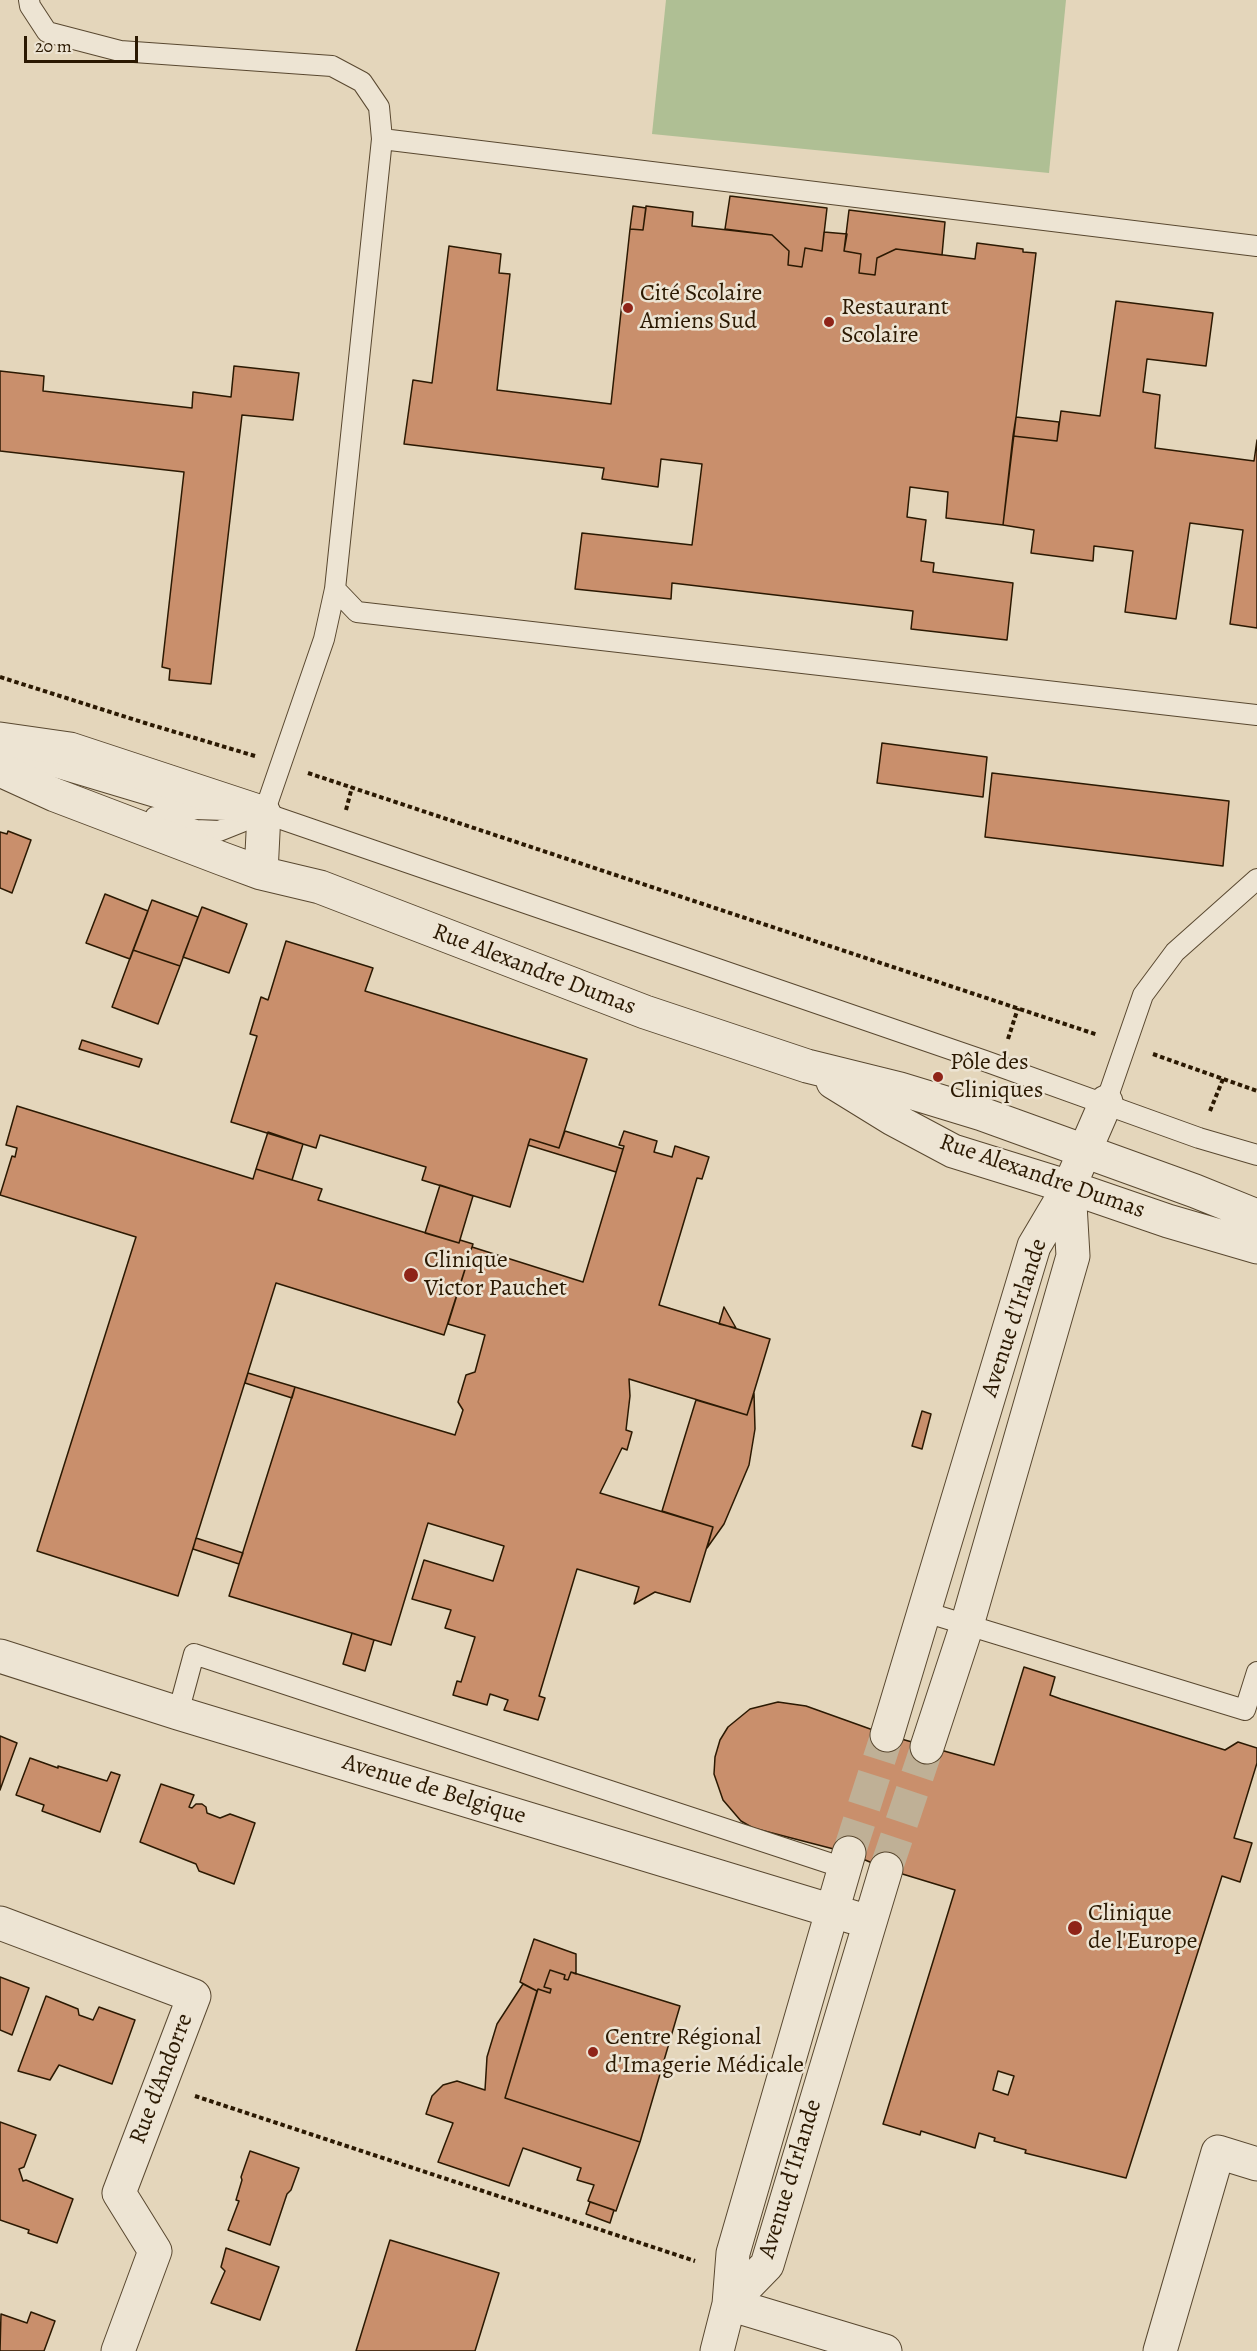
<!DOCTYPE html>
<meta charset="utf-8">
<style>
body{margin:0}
#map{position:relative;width:1257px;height:2351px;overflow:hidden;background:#e4d6bb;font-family:Alegreya,serif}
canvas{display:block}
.scale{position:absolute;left:24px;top:36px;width:114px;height:27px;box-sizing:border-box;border:3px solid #2b1902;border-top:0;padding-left:8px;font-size:18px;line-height:21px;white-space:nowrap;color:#2b1902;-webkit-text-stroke:4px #ede4d3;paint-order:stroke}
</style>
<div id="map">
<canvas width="1257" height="2351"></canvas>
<div class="scale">20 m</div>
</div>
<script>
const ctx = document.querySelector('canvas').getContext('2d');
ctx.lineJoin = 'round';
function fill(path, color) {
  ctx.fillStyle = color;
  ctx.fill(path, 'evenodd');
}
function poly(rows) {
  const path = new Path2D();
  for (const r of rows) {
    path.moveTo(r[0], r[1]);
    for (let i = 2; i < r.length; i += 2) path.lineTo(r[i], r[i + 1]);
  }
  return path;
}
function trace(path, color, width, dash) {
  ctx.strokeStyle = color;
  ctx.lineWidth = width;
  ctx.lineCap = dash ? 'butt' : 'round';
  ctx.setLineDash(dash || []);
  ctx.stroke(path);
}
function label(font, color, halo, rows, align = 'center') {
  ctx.font = font + ' Alegreya,serif';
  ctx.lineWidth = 5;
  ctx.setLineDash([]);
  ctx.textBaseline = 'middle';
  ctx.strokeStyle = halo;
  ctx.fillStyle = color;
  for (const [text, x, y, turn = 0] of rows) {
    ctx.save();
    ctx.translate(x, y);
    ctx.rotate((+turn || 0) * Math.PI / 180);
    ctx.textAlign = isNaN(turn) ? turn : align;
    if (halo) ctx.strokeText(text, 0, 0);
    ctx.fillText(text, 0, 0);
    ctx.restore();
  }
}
fill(poly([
 [666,0,1066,0,1049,173,652,134]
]), '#afbf94');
const building = poly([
 [730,196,827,208,822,251,805,248,802,267,788,265,789,251,772,235,725,229,730,196],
 [633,206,646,208,643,230,630,229,633,206],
 [646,206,693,212,692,226,772,235,789,251,788,265,802,267,805,248,822,251,824,232,847,234,844,251,861,254,859,273,875,275,877,258,896,249,975,259,977,243,1023,249,1023,252,1036,253,1003,525,946,518,948,492,910,487,907,517,926,520,921,561,934,563,933,572,1013,583,1007,640,911,629,913,611,672,583,671,599,575,589,582,533,692,545,702,464,661,459,658,487,602,479,604,468,404,444,413,380,432,383,449,246,501,254,499,273,510,274,497,390,611,404,630,229,643,230,646,206],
 [849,210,945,222,942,255,896,249,877,258,875,275,859,273,861,254,844,251,849,210],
 [1116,301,1213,313,1206,366,1147,359,1143,392,1160,395,1155,448,1254,461,1257,440,1257,628,1230,624,1243,530,1190,523,1176,619,1125,612,1133,551,1094,546,1093,561,1031,553,1034,530,1003,525,1013,436,1057,441,1061,411,1100,416,1116,301],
 [234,366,299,373,293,420,242,415,211,684,169,680,170,669,162,667,184,472,0,451,0,371,44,376,43,391,192,408,193,392,231,397,234,366],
 [1016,417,1059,422,1057,441,1013,436,1016,417],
 [882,743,987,757,983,797,877,783,882,743],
 [992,773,1229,801,1223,866,985,837,992,773],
 [8,831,31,840,12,893,0,888,0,832,7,834,8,831],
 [105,894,148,911,130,959,86,943,105,894],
 [152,900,198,917,180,966,133,950,152,900],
 [202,907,247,924,229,973,183,957,202,907],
 [286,941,373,968,365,991,587,1059,559,1148,530,1139,510,1207,422,1180,426,1167,320,1135,316,1148,231,1122,257,1036,250,1034,261,997,268,1000,286,941],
 [133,950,180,966,158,1024,112,1007,133,950],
 [82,1040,142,1059,139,1067,79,1049,82,1040],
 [17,1106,253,1179,256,1169,322,1189,318,1200,459,1243,460,1240,473,1244,444,1335,276,1283,178,1596,37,1551,136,1237,0,1195,12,1156,15,1157,17,1148,6,1145,17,1106],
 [565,1131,623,1149,616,1172,528,1145,530,1139,559,1148,565,1131],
 [624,1131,657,1141,654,1152,672,1157,675,1146,709,1157,702,1179,697,1178,659,1305,770,1339,747,1415,629,1379,630,1396,626,1430,632,1432,627,1450,622,1448,600,1493,713,1527,690,1602,655,1592,634,1604,639,1587,577,1569,539,1696,545,1698,538,1720,504,1710,508,1700,490,1694,487,1705,453,1695,457,1681,461,1682,475,1637,445,1628,451,1610,412,1599,424,1560,493,1581,504,1546,428,1523,391,1645,229,1596,295,1387,455,1435,463,1410,458,1402,466,1375,475,1372,485,1335,448,1324,472,1247,583,1282,624,1146,619,1145,624,1131],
 [268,1132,303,1144,292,1180,256,1169,268,1132],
 [440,1185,473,1196,459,1243,425,1233,440,1185],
 [724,1307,736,1328,719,1324,724,1307],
 [248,1373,295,1387,292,1398,245,1383,248,1373],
 [754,1393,755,1429,749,1465,724,1524,707,1548,713,1527,662,1511,696,1400,747,1415,754,1393],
 [922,1411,931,1414,922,1449,912,1446,922,1411],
 [196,1538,243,1553,239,1564,193,1549,196,1538],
 [352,1633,374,1640,365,1671,343,1664,352,1633],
 [1024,1667,1055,1677,1050,1695,1061,1699,1225,1750,1238,1742,1257,1748,1257,1763,1234,1838,1252,1843,1240,1882,1222,1876,1126,2178,1025,2153,1026,2150,994,2141,995,2138,979,2133,975,2148,921,2131,920,2135,883,2124,955,1890,886,1869,849,1853,753,1828,741,1821,723,1800,714,1774,715,1757,720,1740,728,1727,750,1709,778,1702,806,1706,887,1735,994,1765,1024,1667],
 [998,2071,1014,2076,1008,2095,993,2090,998,2071],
 [0,1736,17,1743,0,1790,0,1736],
 [30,1758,58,1768,58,1766,107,1781,111,1772,120,1775,100,1832,42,1811,44,1805,16,1795,30,1758],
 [161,1784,194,1795,189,1807,192,1808,196,1804,202,1804,206,1807,207,1813,220,1818,230,1814,255,1823,234,1884,199,1871,196,1864,140,1842,161,1784],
 [534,1939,576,1954,576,1974,571,1972,568,1980,564,1979,565,1975,550,1970,544,1987,551,1989,550,1993,538,1989,537,1991,520,1982,534,1939],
 [550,1970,565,1975,564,1979,568,1980,571,1972,680,2006,640,2142,505,2098,538,1989,550,1993,551,1989,544,1987,550,1970],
 [0,1977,29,1988,12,2035,0,2030,0,1977],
 [523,1984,537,1991,505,2098,640,2142,616,2211,588,2201,594,2185,577,2180,581,2168,523,2148,509,2186,438,2162,453,2123,426,2114,432,2096,443,2085,457,2081,485,2090,487,2057,497,2024,523,1984],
 [46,1996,78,2009,79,2015,93,2020,99,2007,135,2020,112,2084,59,2065,50,2080,18,2071,46,1996],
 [0,2122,36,2135,24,2167,19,2169,23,2181,26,2180,73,2199,57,2243,28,2233,29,2230,0,2220,0,2122],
 [250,2151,299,2168,291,2190,287,2194,270,2245,228,2230,239,2201,236,2200,242,2180,241,2177,250,2151],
 [590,2202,614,2210,610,2223,586,2214,590,2202],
 [390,2240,499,2273,475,2351,356,2351,390,2240],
 [226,2248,279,2267,260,2320,211,2303,225,2271,221,2267,226,2248],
 [31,2312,55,2321,44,2351,0,2351,1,2314,27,2323,31,2312]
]);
fill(building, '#c98f6c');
trace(building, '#2b1902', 1.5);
trace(poly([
 [849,1853,887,1735],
 [886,1869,927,1747]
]), '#bfb096', 33, [33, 16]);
const service = poly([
 [29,0,30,6,47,32,120,51,332,66,362,82,379,107,382,139,335,589,324,639,264,813,219,831,196,830,155,817],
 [382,139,1257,246],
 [335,589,357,612,1257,715],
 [8,753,195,809,226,810],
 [255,812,264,813,985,1061,1199,1138,1257,1155],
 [1106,1102,1143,995,1175,952,1257,879],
 [925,1612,1245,1710,1257,1672],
 [178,1713,194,1654,844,1868]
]);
const minor = poly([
 [0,1656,178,1713,869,1922],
 [887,1735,1034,1246,1069,1187,1106,1102],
 [927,1747,967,1625,1073,1256,1069,1187],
 [0,1923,194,1996,119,2193,155,2251,118,2351],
 [729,2304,767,2265,886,1869],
 [729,2304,885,2351],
 [717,2351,729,2304,733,2253,849,1853],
 [1160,2351,1218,2152,1257,2164]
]);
const tertiary = poly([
 [0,739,70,749,264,813,261,873],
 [0,770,55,795,223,859,261,873,320,887,645,1012,807,1066,900,1089,982,1114,1195,1191,1257,1216],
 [833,1082,893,1119,953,1151,1069,1187,1168,1221,1257,1247]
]);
trace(service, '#594830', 22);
trace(minor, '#594830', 35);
trace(tertiary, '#594830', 35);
trace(poly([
 [0,677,145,723,255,756],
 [308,773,1098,1035],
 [346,810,352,787],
 [1008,1039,1018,1008],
 [1153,1054,1257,1091],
 [1210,1111,1223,1079],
 [195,2096,695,2261]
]), '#2b1902', 4, [4.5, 3]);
trace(service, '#ede4d3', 20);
trace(minor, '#ede4d3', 33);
trace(tertiary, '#ede4d3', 33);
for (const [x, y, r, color] of [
 [628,308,6,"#8f2418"],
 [829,322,6,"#8f2418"],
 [938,1077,6,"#8f2418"],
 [411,1275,8,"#8f2418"],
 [1075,1928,8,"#8f2418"],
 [593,2052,6,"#8f2418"]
]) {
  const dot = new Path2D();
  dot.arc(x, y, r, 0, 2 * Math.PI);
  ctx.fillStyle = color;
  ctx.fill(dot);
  trace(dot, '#ede4d3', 2);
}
label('24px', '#2b1902', '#ede4d3', [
 ["Cité Scolaire",640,294],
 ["Amiens Sud",640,322],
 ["Restaurant",841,308],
 ["Scolaire",841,336],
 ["Pôle des",950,1063],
 ["Cliniques",950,1091],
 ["Clinique",424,1261],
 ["Victor Pauchet",424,1289],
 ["Clinique",1088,1914],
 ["de l'Europe",1088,1942],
 ["Centre Régional",605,2038],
 ["d'Imagerie Médicale",605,2066]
], 'left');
label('24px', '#2b1902', '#ede4d3', [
 ["Rue Alexandre Dumas",534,970,21],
 ["Rue Alexandre Dumas",1042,1177,19],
 ["Avenue d'Irlande",1015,1318,-72],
 ["Avenue de Belgique",434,1790,17],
 ["Rue d'Andorre",162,2079,-69],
 ["Avenue d'Irlande",791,2179,-73]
]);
</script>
